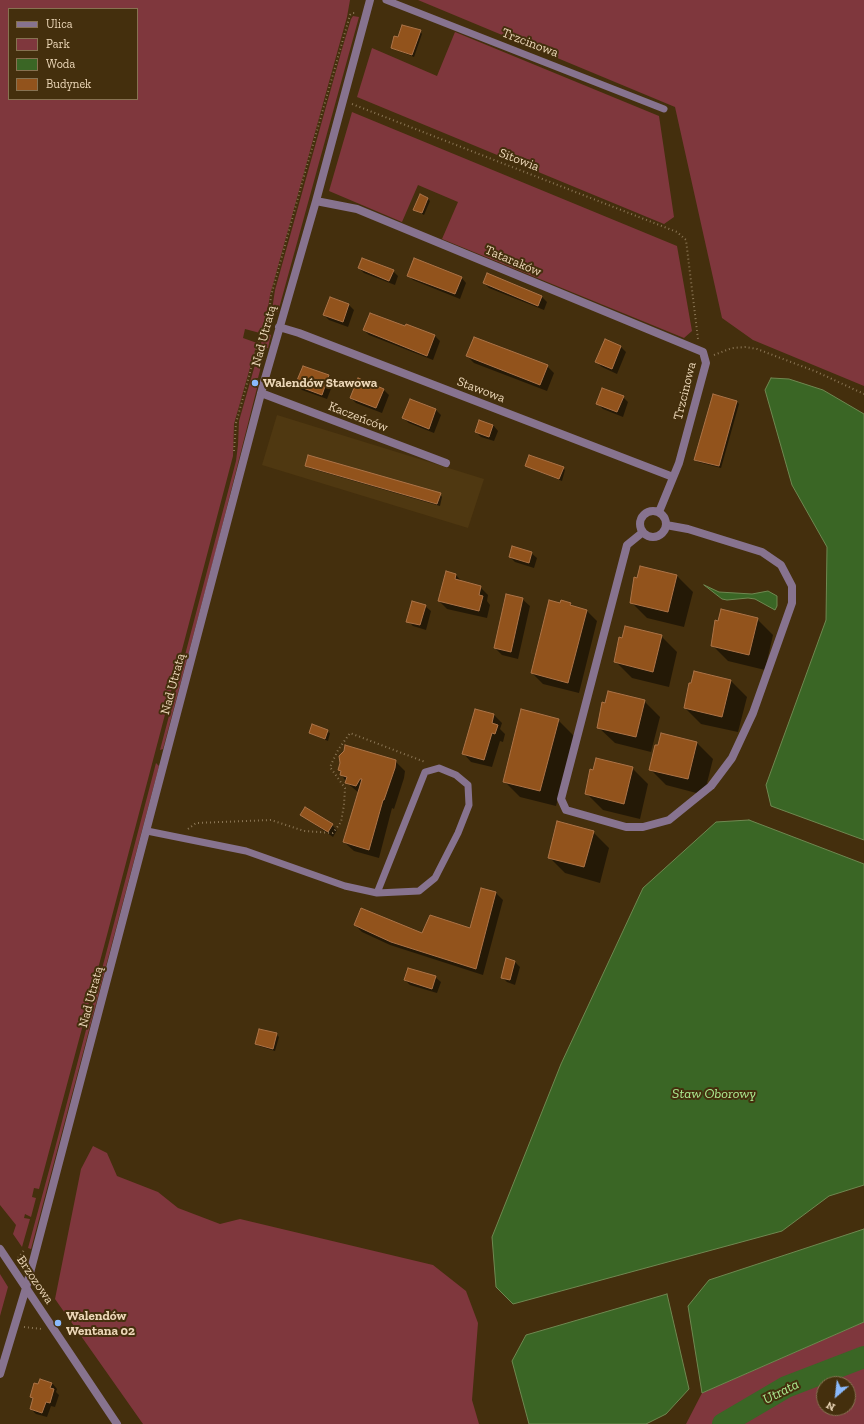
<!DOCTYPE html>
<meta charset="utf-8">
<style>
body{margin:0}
#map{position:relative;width:864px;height:1424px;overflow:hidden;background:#442f0d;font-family:"Zilla Slab",serif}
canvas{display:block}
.legend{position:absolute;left:8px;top:8px;width:130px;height:92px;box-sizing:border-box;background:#442f0d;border:1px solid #877251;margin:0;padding:5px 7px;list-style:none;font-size:12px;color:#ecd7b8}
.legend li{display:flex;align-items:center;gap:8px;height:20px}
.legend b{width:20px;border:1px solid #877251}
.north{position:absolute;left:816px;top:1376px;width:40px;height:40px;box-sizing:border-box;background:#442f0d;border:1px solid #877251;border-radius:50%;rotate:208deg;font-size:11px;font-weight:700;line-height:16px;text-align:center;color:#ecd7b8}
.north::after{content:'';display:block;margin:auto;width:14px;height:18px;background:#8abafc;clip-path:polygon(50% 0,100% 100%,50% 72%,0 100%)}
</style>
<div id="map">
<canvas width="864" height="1424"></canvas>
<ul class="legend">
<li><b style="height:5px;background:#87738f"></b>Ulica</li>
<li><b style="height:11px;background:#7f373d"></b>Park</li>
<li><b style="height:11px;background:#3a6625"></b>Woda</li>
<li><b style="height:11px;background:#92531c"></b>Budynek</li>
</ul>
<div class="north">N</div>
</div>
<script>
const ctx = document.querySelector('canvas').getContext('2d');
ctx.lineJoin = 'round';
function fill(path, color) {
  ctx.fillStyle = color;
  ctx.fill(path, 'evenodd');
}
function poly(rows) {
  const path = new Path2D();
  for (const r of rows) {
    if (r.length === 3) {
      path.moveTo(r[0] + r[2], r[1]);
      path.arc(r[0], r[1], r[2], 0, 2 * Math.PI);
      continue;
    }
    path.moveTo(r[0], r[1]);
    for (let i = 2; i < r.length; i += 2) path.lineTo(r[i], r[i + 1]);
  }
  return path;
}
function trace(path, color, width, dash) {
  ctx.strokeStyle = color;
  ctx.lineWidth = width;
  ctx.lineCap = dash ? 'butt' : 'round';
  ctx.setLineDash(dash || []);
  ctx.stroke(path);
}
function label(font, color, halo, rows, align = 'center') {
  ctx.font = font + ' "Zilla Slab",serif';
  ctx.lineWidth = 4;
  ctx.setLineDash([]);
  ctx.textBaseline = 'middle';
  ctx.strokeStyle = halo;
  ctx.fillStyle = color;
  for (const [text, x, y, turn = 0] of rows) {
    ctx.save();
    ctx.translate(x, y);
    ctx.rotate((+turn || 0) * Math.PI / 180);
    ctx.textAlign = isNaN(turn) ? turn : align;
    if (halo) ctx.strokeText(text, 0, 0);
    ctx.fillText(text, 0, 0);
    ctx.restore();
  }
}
fill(poly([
 [277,415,484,479,468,528,262,465]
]), '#4f3811');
fill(poly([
 [0,0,350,0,347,17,270,295,267,314,260,333,245,329,243,338,257,343,234,424,233,456,107,935,39,1189,34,1188,32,1197,36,1198,31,1217,25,1214,24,1218,30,1219,22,1247,13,1234,16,1225,0,1205],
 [9,9,137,9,137,99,9,99],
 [418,0,864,0,864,386,753,340,722,318,675,107],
 [353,16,359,17,278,312,272,310,275,290,342,49,351,19],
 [455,32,659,116,674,217,664,224,357,97,372,48,437,76],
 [352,112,677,246,692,331,684,338,442,239,458,202,418,185,402,222,329,191],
 [264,333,271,335,268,348,266,348,258,378,255,378,253,386,257,388,216,550,163,749,160,750,236,461,238,445,239,421],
 [156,763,159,766,31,1249,28,1248,54,1152],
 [93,1146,107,1153,117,1176,158,1192,178,1208,220,1224,240,1219,433,1265,466,1291,478,1323,472,1400,479,1424,143,1424,55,1299,81,1169],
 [0,1274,8,1287,0,1316],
 [864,1322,864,1424,686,1424,702,1393],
 [824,1384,848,1384,848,1408,824,1408]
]), '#7f373d');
const water = poly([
 [771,378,789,379,823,390,864,414,864,840,771,806,766,785,826,620,827,547,792,485,765,390,771,378],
 [704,585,719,592,752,594,768,591,777,596,777,606,775,610,755,599,748,598,727,600,722,599,704,585],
 [749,820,864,864,864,1185,829,1196,782,1231,513,1304,496,1287,492,1237,561,1064,643,888,716,822,749,820],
 [864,1229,864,1322,702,1393,688,1306,709,1280,864,1229],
 [667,1294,689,1389,666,1414,646,1424,529,1424,512,1361,526,1335,667,1294]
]);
fill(water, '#3a6625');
trace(water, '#6f8851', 1);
fill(poly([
 [420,31,422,34,414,57,392,48,399,39],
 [428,199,430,201,424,215,414,209],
 [359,268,393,271,398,276,395,285,364,273],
 [487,274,542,297,547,302,544,310,489,288,484,283],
 [408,275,461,277,466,283,460,299,413,280],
 [331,299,349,305,354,310,348,327,329,320,324,315],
 [407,325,435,336,440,341,433,360,369,335,364,330,406,328],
 [606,340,621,347,626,352,617,374,602,367,596,362],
 [467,356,547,366,554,373,547,391,474,363],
 [303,367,329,376,334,381,327,399,302,390,297,385],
 [383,389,389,395,382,413,356,403,351,398],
 [713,395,737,402,739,404,721,468,698,462,695,459],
 [623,397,628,402,623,417,603,409,598,404],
 [410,400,436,410,441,415,434,433,409,423,403,418],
 [493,425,498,431,494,441,481,437,476,432],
 [306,466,440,494,442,497,440,506,309,468],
 [526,466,563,468,565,470,562,481],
 [531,553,537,558,534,568,515,562,510,557],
 [456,575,462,582,480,587,488,595,487,601,490,605,487,618,447,609,439,601],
 [677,576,693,592,684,627,647,618,631,602],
 [522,599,530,606,518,659,502,655,495,648],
 [570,603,574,607,586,610,597,621,579,693,543,684,532,673,561,604],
 [425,606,431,611,426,630,413,626,408,621],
 [757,619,773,635,765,670,728,661,712,645],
 [661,636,677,652,669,687,632,678,616,662],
 [731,681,747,697,738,732,701,724,685,708],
 [644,701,660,717,651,752,615,743,598,727],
 [476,710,494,715,502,723,500,729,505,734,503,742,500,741,492,767,471,762,463,753],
 [558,720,574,736,556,806,520,797,504,781],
 [313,726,330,733,328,741,310,733],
 [661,734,697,743,713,759,704,795,666,785,650,769],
 [395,761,405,771,404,778,394,809,392,808,379,858,354,851,344,842,359,793,346,782,339,770],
 [632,768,648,784,640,819,603,810,587,794],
 [301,815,332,825,337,830,333,837],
 [593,832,609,848,600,883,565,873,549,857],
 [482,889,496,893,503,900,483,975,390,945,362,932,355,925,422,934,471,929],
 [515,962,520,967,515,985,507,982,502,977],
 [435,977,441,982,437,993,410,985,405,980],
 [276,1034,279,1037,275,1051,259,1046,256,1044],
 [52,1383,57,1389,56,1392,59,1395,55,1407,51,1406,47,1417,36,1414,31,1409,34,1399,31,1397]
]), '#0007');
trace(poly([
 [723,1424,786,1387,864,1357]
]), '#3a6625', 22);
const building = poly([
 [402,25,421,30,412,55,391,48,394,36,398,37,402,25],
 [420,194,428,198,422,213,413,210,420,194],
 [362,258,394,270,389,281,358,268,362,258],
 [414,258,462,277,455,294,407,276,414,258],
 [487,273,542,296,538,306,483,283,487,273],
 [330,297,349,304,343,322,323,315,330,297],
 [370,313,405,326,406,324,435,335,427,356,363,330,370,313],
 [474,337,548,365,540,385,466,356,474,337],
 [605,339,621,346,612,369,595,362,605,339],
 [303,366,329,375,322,395,295,385,303,366],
 [358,378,384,389,376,408,350,398,358,378],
 [602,388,624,396,617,412,596,404,602,388],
 [713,394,737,401,719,466,694,460,713,394],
 [410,399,436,409,429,429,402,418,410,399],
 [479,420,493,425,489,437,475,432,479,420],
 [308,455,441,493,437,504,305,466,308,455],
 [529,455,564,467,559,479,525,466,529,455],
 [512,546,532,552,529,563,509,557,512,546],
 [640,566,677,575,668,612,630,603,634,577,637,578,640,566],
 [446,571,456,574,455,579,481,586,479,595,483,596,479,611,438,601,446,571],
 [506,594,523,598,511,652,494,648,506,594],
 [549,600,560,603,561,600,571,603,570,605,587,610,568,683,531,673,549,600],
 [412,601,426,605,420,625,406,622,412,601],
 [721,609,758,618,749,655,711,646,715,620,718,621,721,609],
 [625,626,662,635,653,672,614,662,619,637,622,638,625,626],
 [694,671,731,680,722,717,684,708,689,683,691,683,694,671],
 [608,691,645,700,636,737,597,728,602,702,605,703,608,691],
 [475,709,494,714,492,723,498,725,495,734,492,733,484,760,462,754,475,709],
 [521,709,559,719,540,791,503,782,521,709],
 [312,724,328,730,325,739,309,733,312,724],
 [661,733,697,742,688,779,649,770,655,745,658,745,661,733],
 [345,745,396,760,395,768,384,800,383,800,369,850,343,842,362,779,360,779,356,786,345,783,347,777,340,775,341,771,338,770,340,763,339,756,344,751,345,745],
 [596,758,633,767,624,804,585,794,590,769,593,770,596,758],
 [305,807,333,824,328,832,300,815,305,807],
 [557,821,594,831,584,867,548,858,557,821],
 [481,888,496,892,476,969,391,942,354,925,361,908,422,933,430,915,470,928,481,888],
 [506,958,515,961,510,980,501,978,506,958],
 [408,968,436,976,432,989,404,980,408,968],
 [259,1029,277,1033,273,1049,255,1044,259,1029],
 [40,1379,52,1383,50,1388,54,1389,50,1403,46,1402,42,1413,30,1409,33,1398,30,1397,34,1383,38,1384,40,1379]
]);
fill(building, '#92531c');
trace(building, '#ac7347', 1);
trace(poly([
 [352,104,677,232,686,240,698,339],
 [714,355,732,348,746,347,757,349,817,372,864,394],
 [234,451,236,423,259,340,269,313,271,296,302,183,350,15,352,13,356,13],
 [188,829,196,823,271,820,304,831,333,833,341,822,344,805,345,788,330,767,338,750,350,733,425,762],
 [18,1258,25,1249],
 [24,1327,42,1329]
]), '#8b7655', 2, [1, 3]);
trace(poly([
 [386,0,664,109],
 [147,831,246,851,345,886,377,893,419,891,435,878,458,833,469,805,468,785,456,775,439,768,425,772,377,893]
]), '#87738f', 7);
trace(poly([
 [316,201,357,209,703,352,706,363,679,463,659,512],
 [279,327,299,333,673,477],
 [261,393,446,463],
 [653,524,13],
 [643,532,627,545,561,799,566,810,626,827,643,827,669,820,711,786,732,758,753,713,792,603,792,586,781,565,762,552,688,529,666,525],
 [26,1288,264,382,316,201,370,0]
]), '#87738f', 8);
trace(poly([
 [0,1249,117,1424],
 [0,1374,26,1288]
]), '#87738f', 8);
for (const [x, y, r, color] of [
 [255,383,4,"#8abafc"],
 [58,1323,4,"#8abafc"]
]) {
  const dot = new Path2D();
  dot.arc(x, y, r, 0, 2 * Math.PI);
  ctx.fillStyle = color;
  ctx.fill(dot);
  trace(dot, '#442f0d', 1.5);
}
label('13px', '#ecd7b8', '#442f0d', [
 ["Trzcinowa",530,43,21],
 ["Sitowia",519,160,21],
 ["Tataraków",513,261,23],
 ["Nad Utratą",264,336,-75],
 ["Stawowa",481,390,21],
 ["Trzcinowa",685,391,-76],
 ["Kaczeńców",358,417,21],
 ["Nad Utratą",173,684,-75],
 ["Nad Utratą",91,997,-75],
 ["Brzozowa",35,1280,56]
]);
label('bold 13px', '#ecd7b8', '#442f0d', [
 ["Walendów Stawowa",263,383],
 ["Walendów",66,1316],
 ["Wentana 02",66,1331]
], 'left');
label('italic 14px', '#aded92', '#442f0d', [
 ["Staw Oborowy",714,1094],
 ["Utrata",781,1392,-27]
]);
</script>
